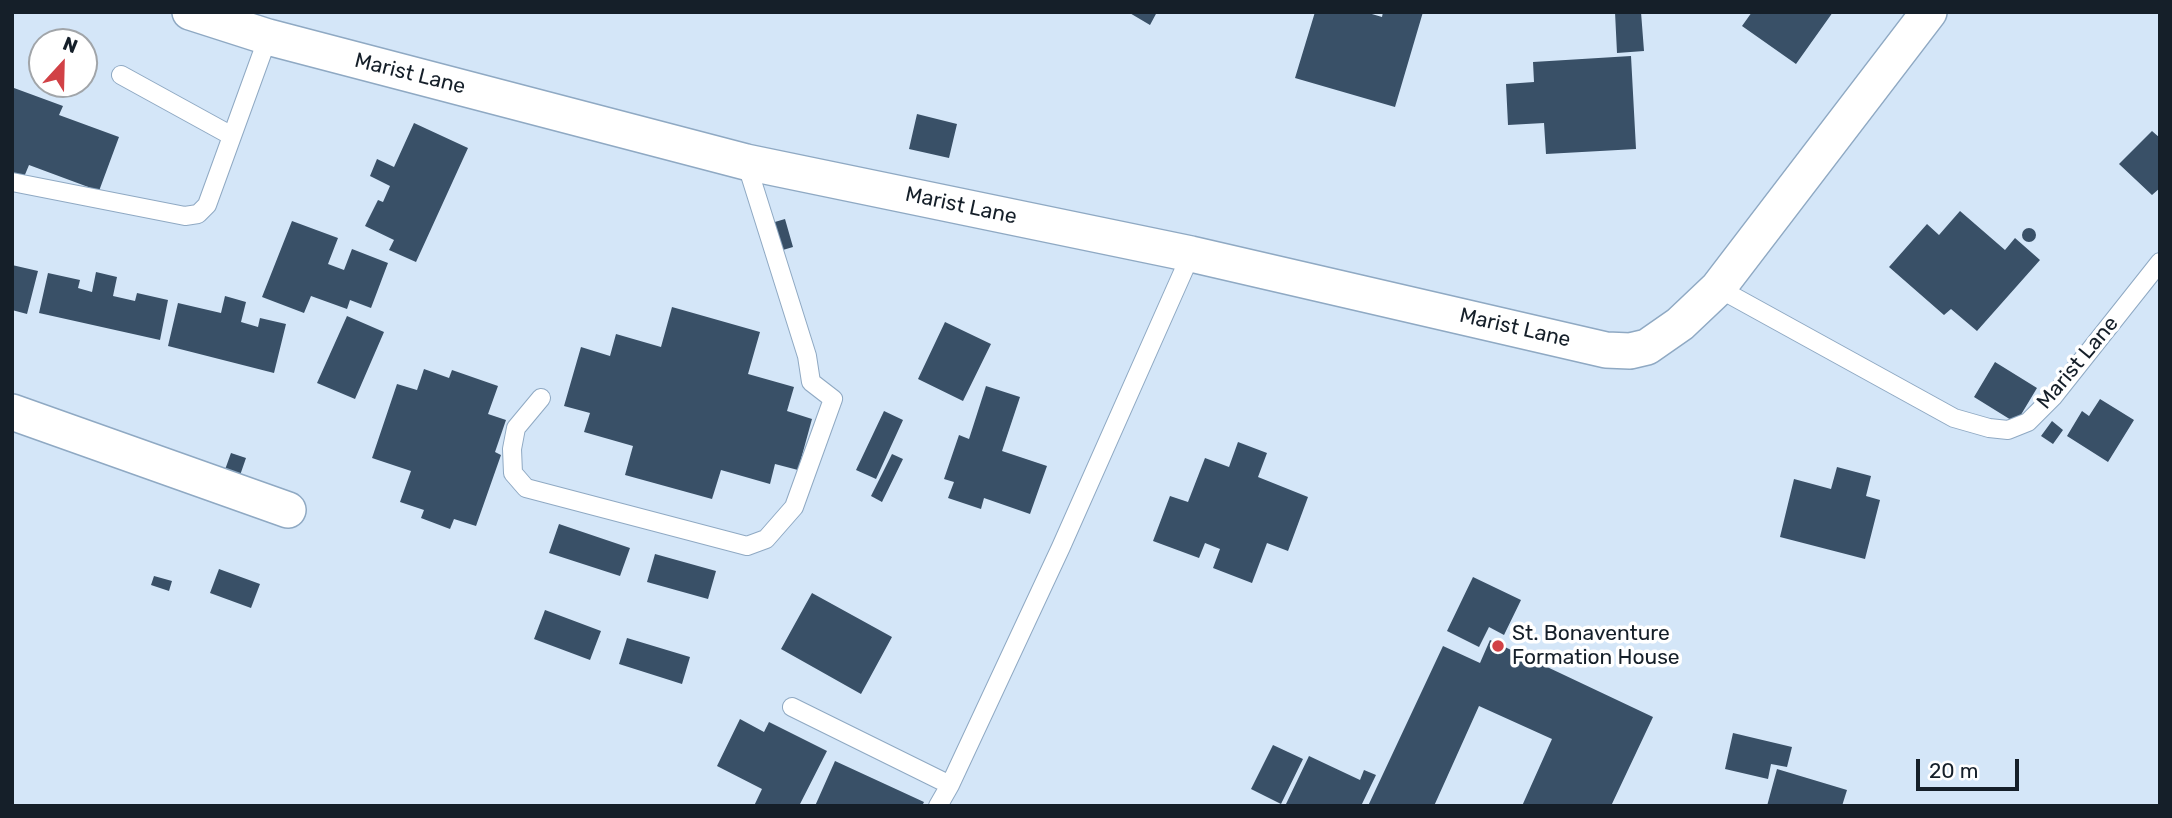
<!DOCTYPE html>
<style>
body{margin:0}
#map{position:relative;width:2172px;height:818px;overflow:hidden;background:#f3f8fe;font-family:Rubik,sans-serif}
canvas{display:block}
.frame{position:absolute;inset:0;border:14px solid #151f29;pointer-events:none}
.north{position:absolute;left:28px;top:28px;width:70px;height:70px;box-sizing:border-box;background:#fff;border:2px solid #a1a5a9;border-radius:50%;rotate:22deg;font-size:19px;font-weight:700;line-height:28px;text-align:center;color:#151f29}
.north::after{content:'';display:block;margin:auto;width:24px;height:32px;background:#d14146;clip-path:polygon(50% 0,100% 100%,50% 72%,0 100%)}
.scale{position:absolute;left:1916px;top:759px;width:103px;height:32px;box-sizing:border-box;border:4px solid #151f29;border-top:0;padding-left:9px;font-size:21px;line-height:24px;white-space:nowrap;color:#151f29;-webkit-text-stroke:5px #fff;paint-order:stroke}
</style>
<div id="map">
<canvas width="2172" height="818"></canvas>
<div class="frame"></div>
<div class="north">N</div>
<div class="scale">20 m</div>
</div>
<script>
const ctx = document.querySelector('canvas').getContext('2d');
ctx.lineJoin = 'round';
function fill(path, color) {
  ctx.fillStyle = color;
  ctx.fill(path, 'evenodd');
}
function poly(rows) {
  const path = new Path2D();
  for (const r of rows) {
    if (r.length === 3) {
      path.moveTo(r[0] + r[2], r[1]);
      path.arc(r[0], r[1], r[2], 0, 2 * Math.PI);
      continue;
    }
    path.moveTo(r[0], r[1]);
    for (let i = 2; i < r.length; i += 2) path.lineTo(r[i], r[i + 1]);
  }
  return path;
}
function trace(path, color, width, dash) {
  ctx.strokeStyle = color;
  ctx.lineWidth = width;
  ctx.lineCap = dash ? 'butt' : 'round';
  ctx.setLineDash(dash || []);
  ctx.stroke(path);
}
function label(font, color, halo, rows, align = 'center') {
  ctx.font = font + ' Rubik,sans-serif';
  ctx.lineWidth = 7;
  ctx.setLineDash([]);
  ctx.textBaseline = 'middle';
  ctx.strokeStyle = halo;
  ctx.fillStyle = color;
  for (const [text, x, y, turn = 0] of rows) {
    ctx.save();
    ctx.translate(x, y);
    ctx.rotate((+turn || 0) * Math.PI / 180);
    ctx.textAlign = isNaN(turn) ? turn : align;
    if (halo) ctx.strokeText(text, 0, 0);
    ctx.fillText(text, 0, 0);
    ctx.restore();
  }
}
fill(poly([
 [12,12,2160,12,2160,806,12,806],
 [42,42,84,42,84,84,42,84]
]), '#d4e6f8');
fill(poly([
 [1128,12,1157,12,1150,25],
 [1315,12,1365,12,1382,17,1383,12,1423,12,1395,107,1295,78],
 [1615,12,1641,12,1644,51,1617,53],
 [1752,12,1833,12,1796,64,1742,26],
 [1631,56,1636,149,1546,154,1544,123,1508,125,1506,84,1534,82,1533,62],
 [14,88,63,106,59,115,119,137,99,191,29,165,24,177,12,172,12,93],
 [917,114,957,124,949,158,909,149],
 [414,123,468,148,416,262,389,250,394,240,365,226,378,200,383,202,390,186,370,176,377,159,394,167],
 [2152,131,2160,138,2160,188,2152,195,2119,164],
 [1960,211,2005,250,2015,238,2040,260,1977,331,1951,309,1944,315,1889,267,1927,224,1939,235],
 [785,219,793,247,776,252,768,224],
 [292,221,338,238,328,264,344,270,352,249,388,263,371,308,350,300,347,309,311,296,304,313,262,297],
 [2029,235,7],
 [12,265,38,271,27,314,12,310],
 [96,272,117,277,113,296,135,301,137,293,168,300,160,340,39,313,48,273,80,280,78,288,92,292],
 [225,296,246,302,241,322,258,327,260,318,286,324,274,373,168,346,178,303,221,313],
 [672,307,760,332,748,374,794,387,787,411,812,419,798,470,775,464,770,484,721,470,712,499,625,475,633,446,584,432,590,413,564,406,581,347,610,356,616,334,661,347],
 [347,316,384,332,355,399,317,383],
 [945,322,991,344,963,401,918,379],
 [1995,362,2037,388,2016,423,1974,397],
 [424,369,449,378,452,370,498,386,488,414,506,420,495,452,501,455,476,526,454,519,450,529,421,518,424,510,400,502,411,471,372,458,397,384,417,390],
 [986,386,1020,397,1002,451,1047,466,1030,514,984,498,981,509,948,498,954,482,944,479,959,435,969,439],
 [2100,399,2134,420,2108,462,2067,436,2082,411,2089,416],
 [884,411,903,420,876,479,856,470],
 [2052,421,2063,430,2053,444,2041,436],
 [1238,442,1267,453,1258,477,1308,497,1288,551,1267,543,1252,583,1213,568,1220,549,1205,543,1199,558,1153,541,1170,496,1188,502,1205,458,1229,467],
 [231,453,246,458,237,484,222,478],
 [892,454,903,459,882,502,871,496],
 [1837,467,1871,476,1866,496,1880,500,1865,559,1780,537,1794,479,1831,489],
 [559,524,630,548,620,576,549,553],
 [655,554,716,571,708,599,647,582],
 [219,569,260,584,251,608,210,593],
 [154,576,172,581,169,591,151,585],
 [1473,577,1521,600,1504,635,1489,627,1479,647,1447,631],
 [812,593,892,637,861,694,781,649],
 [545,610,601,631,590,660,534,639],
 [627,638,690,657,682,684,619,664],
 [1490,640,1653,717,1611,806,1522,806,1552,739,1479,706,1434,806,1368,806,1443,646,1480,663],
 [740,719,764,732,769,722,827,751,799,806,754,806,762,789,717,766],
 [1733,733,1792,747,1787,767,1771,764,1768,779,1725,769],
 [1273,745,1303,759,1281,804,1251,789],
 [1309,756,1360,780,1364,770,1376,775,1361,806,1286,804],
 [835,761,924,802,922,806,815,806],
 [1777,769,1847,790,1842,806,1767,806]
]), '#395067');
const lane = poly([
 [121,75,232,136],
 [12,182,185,216,198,214,207,205,268,37],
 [1718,288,1954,418,1989,428,2008,430,2028,422,2053,397,2160,262],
 [541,398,516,428,512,449,513,473,526,488,747,546,766,539,794,507,833,399,811,382,807,356,746,162],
 [792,707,950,785,1061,547,1191,254],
 [938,806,950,785]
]);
const street = poly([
 [190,12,268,37,746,162,1191,254,1606,350,1630,351,1647,347,1680,324,1718,288,1929,12],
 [12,412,288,510]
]);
trace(lane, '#8fa9c3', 20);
trace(street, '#8fa9c3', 38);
trace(lane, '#fff', 18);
trace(street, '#fff', 35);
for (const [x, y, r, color] of [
 [1498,646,7,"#d14146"]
]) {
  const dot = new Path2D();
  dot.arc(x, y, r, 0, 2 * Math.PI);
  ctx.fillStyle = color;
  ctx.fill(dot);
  trace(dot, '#fff', 2.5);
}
label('21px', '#151f29', '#fff', [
 ["Marist Lane",410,74,14],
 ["Marist Lane",961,206,12],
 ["Marist Lane",1515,328,13],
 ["Marist Lane",2078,363,-50]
]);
label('21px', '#151f29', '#fff', [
 ["St. Bonaventure",1512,634],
 ["Formation House",1512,658]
], 'left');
</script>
